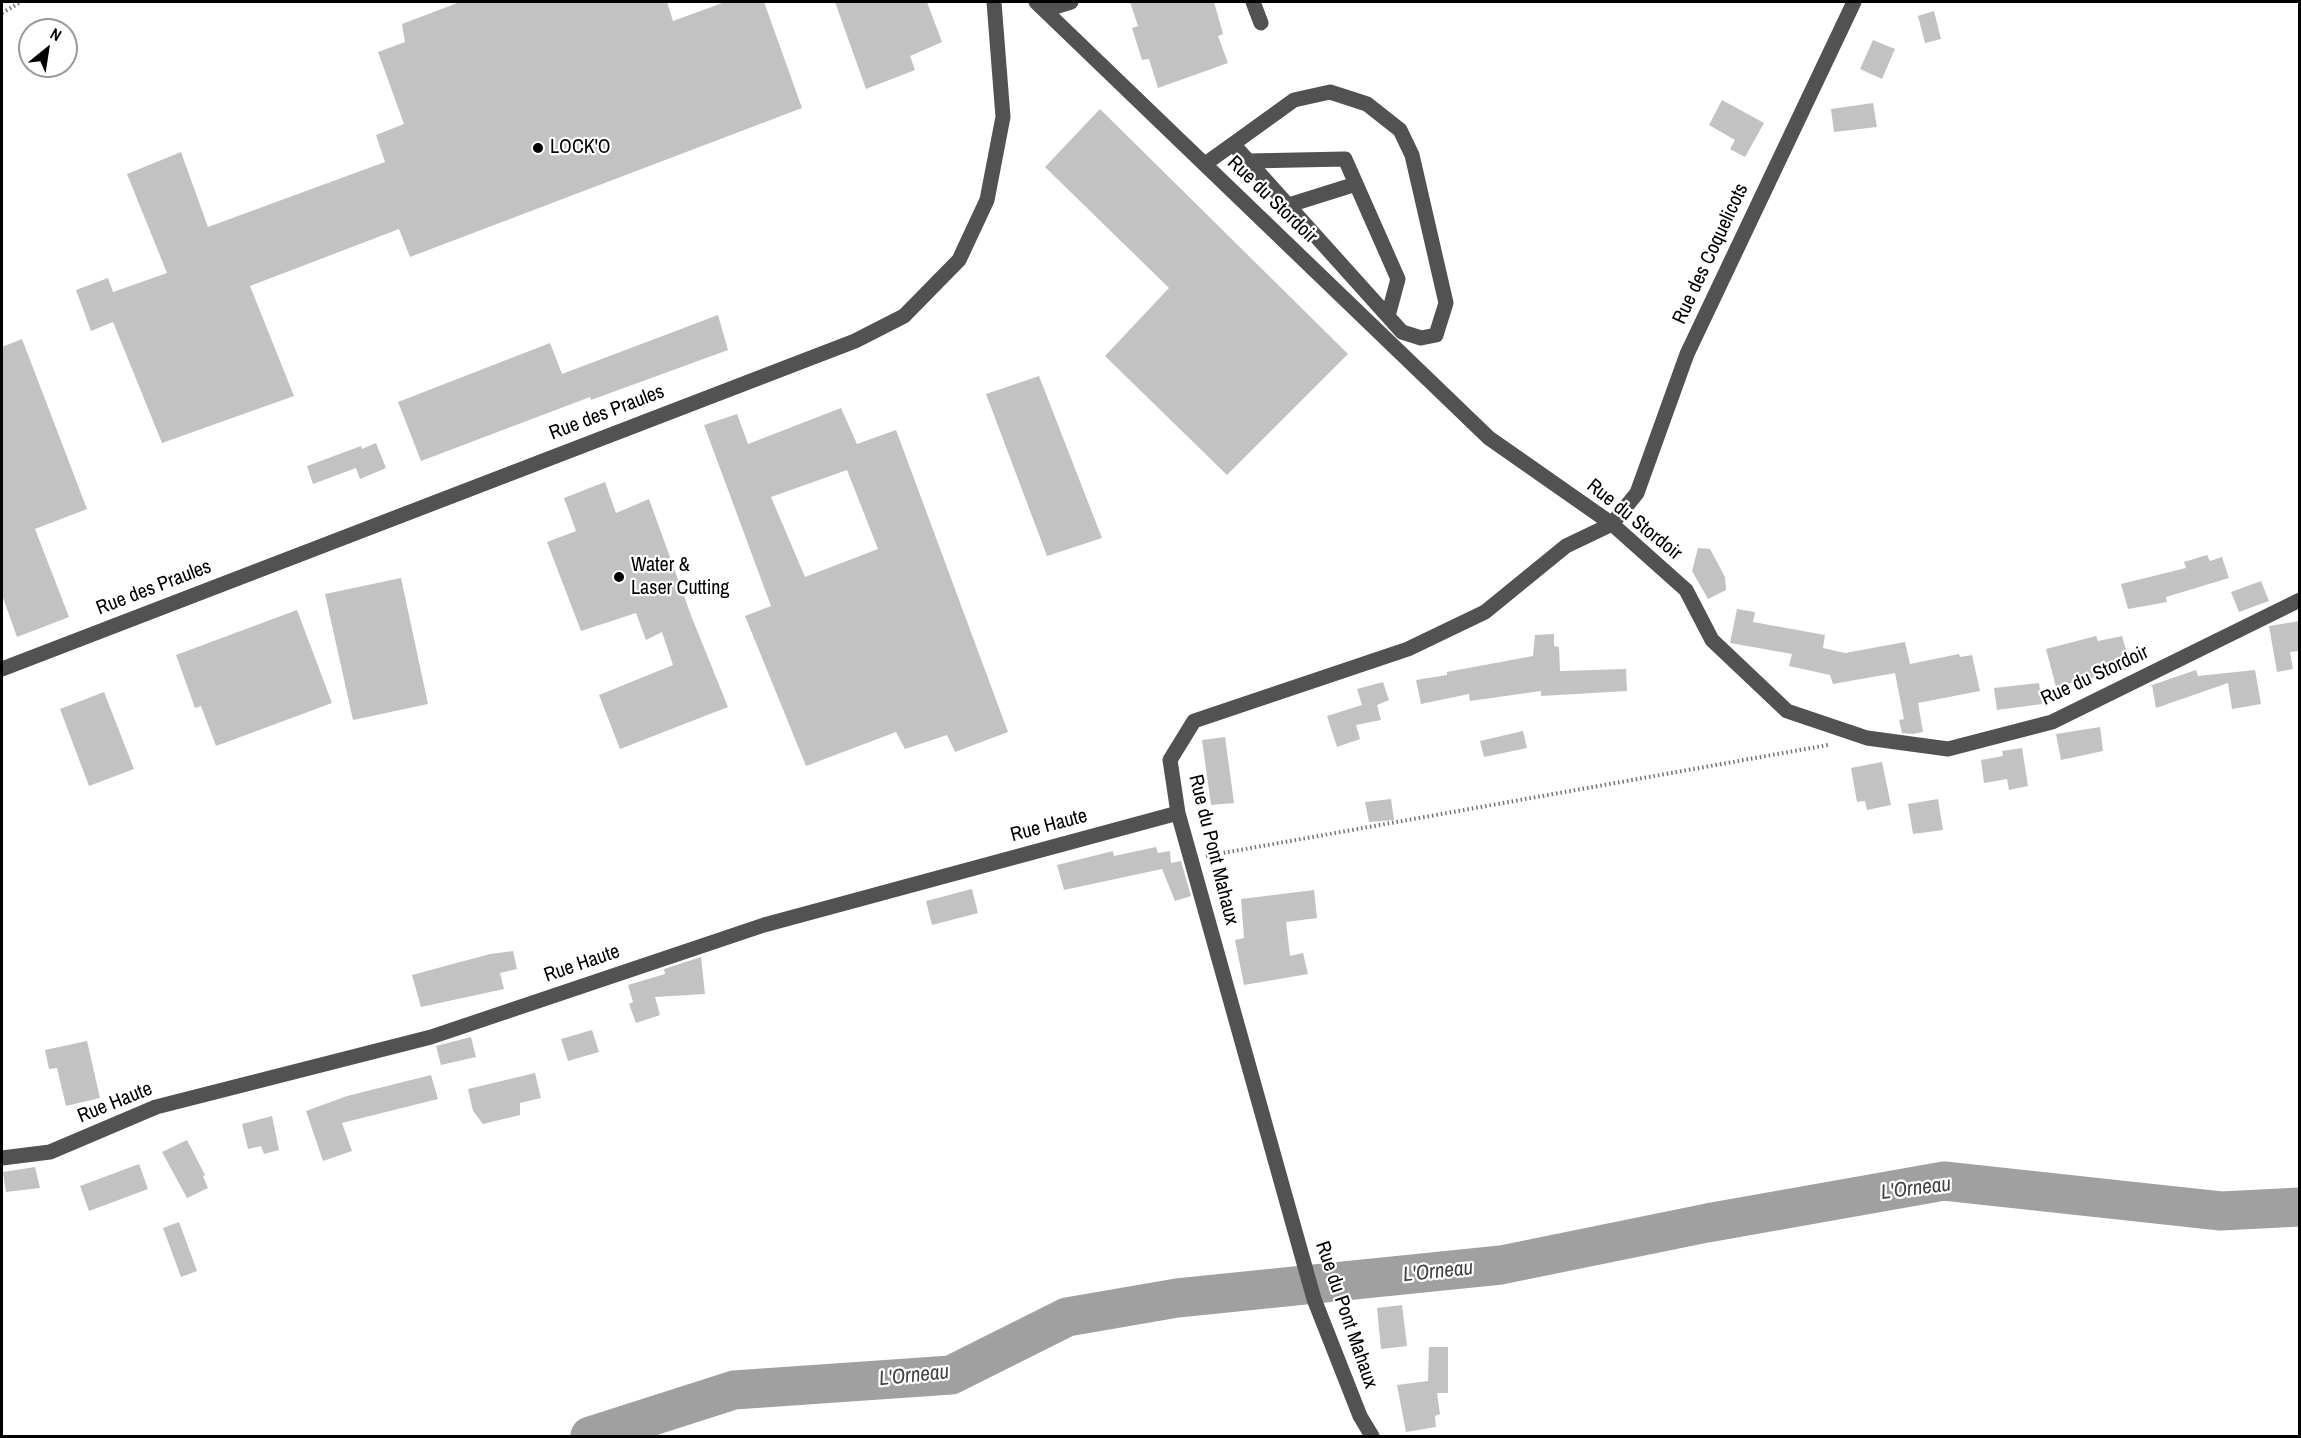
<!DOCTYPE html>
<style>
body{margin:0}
#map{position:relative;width:2301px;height:1438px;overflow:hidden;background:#fff;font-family:"Archivo Narrow",sans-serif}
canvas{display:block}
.frame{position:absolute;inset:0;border:3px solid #000;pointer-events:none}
.north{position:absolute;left:18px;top:18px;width:60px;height:60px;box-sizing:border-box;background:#fff;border:2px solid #999;border-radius:50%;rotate:30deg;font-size:16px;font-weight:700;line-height:24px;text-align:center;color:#000}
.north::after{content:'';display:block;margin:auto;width:21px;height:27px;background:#000;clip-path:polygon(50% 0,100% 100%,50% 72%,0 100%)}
</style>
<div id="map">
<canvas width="2301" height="1438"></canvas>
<div class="frame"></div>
<div class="north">N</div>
</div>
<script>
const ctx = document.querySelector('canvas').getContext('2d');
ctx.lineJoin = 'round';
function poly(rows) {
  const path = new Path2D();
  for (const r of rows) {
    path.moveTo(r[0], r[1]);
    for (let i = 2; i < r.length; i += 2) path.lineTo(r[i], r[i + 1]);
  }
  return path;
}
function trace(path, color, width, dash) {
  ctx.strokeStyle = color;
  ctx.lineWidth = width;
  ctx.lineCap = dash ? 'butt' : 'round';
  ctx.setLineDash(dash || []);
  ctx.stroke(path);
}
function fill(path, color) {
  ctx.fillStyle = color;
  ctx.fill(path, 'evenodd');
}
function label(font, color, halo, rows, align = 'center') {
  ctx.font = font + ' "Archivo Narrow",sans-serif';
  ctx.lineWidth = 4.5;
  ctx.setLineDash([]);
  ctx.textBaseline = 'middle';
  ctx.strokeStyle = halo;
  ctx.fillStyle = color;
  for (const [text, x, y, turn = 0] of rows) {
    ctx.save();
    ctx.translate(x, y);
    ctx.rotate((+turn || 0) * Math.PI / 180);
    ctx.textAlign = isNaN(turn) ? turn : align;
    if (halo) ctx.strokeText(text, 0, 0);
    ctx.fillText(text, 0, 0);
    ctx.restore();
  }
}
trace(poly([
 [590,1436,734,1390,951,1375,1067,1317,1177,1298,1501,1265,1707,1223,1944,1181,2221,1211,2300,1207]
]), '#a0a0a0', 39);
fill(poly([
 [460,2,667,2,673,21,725,2,764,2,802,108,410,257,399,229,250,286,294,396,162,443,113,322,91,331,76,290,108,278,113,292,167,273,127,174,181,152,208,227,385,162,376,135,404,124,378,52,405,42,402,24],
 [835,2,927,2,942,42,910,56,915,70,866,89],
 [1130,2,1214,2,1223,34,1218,36,1228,63,1158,88,1149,59,1142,60,1132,28,1138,26],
 [1934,11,1941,39,1925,43,1918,16],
 [1873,40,1895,49,1882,79,1860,69],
 [1722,100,1764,123,1745,157,1730,149,1735,140,1709,125],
 [1873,103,1877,127,1834,132,1831,109],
 [1100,109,1348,354,1227,475,1105,356,1169,288,1045,167],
 [718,315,728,350,591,400,590,397,421,461,398,402,550,343,562,374],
 [22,339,87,509,35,529,69,617,17,637,2,595,2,347],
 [1039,376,1102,538,1047,556,986,394],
 [841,408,857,444,896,430,1008,732,955,752,947,735,905,749,896,732,806,766,745,616,771,606,704,425,737,414,748,444],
 [847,470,878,549,805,577,771,497],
 [376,443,386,468,360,479,356,468,313,484,307,466,361,446,362,449],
 [605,482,616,513,649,499,692,618,728,707,620,749,599,695,673,665,662,632,646,640,636,613,581,631,547,542,576,531,564,498],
 [1698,548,1710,549,1725,577,1726,590,1708,599,1692,571],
 [2207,555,2210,561,2222,557,2229,578,2166,597,2167,602,2128,609,2121,584,2186,568,2184,562],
 [401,578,428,704,353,720,325,594],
 [2261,581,2269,601,2239,612,2231,592],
 [1737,609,1755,612,1753,622,1825,635,1823,648,1845,653,1905,642,1910,664,1959,654,1960,657,1972,655,1980,691,1918,703,1923,732,1913,734,1902,733,1899,720,1904,719,1895,673,1833,684,1830,675,1789,666,1792,654,1730,643],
 [297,610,332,703,216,746,201,706,195,708,176,655],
 [2300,621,2300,651,2290,652,2293,669,2277,672,2269,626],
 [1554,634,1554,646,1559,647,1560,671,1626,669,1627,691,1541,696,1541,691,1470,701,1469,694,1421,704,1416,680,1447,675,1447,672,1533,656,1535,635],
 [2096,636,2098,641,2122,636,2131,668,2056,687,2046,649],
 [2196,670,2198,676,2255,670,2261,704,2232,709,2228,683,2156,708,2152,685],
 [1383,682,1389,700,1377,705,1381,720,1356,725,1360,739,1337,747,1327,716,1362,705,1357,689],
 [2039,683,2042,704,1997,710,1994,688],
 [104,692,134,769,89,786,60,709],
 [2100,727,2103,751,2061,760,2056,734],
 [1523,731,1527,748,1484,757,1480,741],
 [1225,737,1234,803,1211,805,1202,740],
 [2022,748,2028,786,2009,790,2007,779,1984,783,1981,760,2003,756,2002,751],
 [1882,762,1891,805,1867,810,1865,801,1857,802,1851,768],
 [1391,799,1394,820,1369,822,1365,802],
 [1938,799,1943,830,1913,834,1908,804],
 [1156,847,1158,853,1170,851,1171,863,1181,861,1191,896,1175,901,1162,869,1064,890,1057,865,1113,851,1114,856],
 [972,889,978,913,932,925,926,901],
 [1314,890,1317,918,1286,922,1290,956,1303,953,1308,974,1244,985,1235,940,1244,938,1241,899],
 [513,951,517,969,500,973,504,989,421,1007,412,975,490,954],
 [701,957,705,994,655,997,660,1015,636,1023,629,1004,633,1002,628,985,665,974,664,969],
 [592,1030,599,1052,568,1061,561,1039],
 [471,1037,476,1057,441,1065,436,1046],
 [87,1041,100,1098,66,1106,57,1068,49,1069,45,1050],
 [535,1073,541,1098,520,1103,520,1115,483,1124,473,1111,468,1089],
 [431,1075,438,1099,342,1123,352,1151,323,1161,306,1111,347,1096],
 [272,1116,279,1150,264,1154,261,1146,248,1149,242,1124],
 [187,1140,205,1175,203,1176,208,1188,187,1198,162,1152],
 [139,1164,148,1189,89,1211,80,1186],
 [35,1167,40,1188,6,1192,3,1172],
 [179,1222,197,1271,181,1277,163,1228],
 [1402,1305,1407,1346,1381,1349,1377,1308],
 [1429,1347,1448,1347,1448,1393,1437,1393,1440,1414,1435,1416,1436,1427,1406,1432,1397,1385,1428,1381]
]), '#c2c2c2');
trace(poly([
 [2,13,21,2],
 [1206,856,1828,745]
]), '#747474', 4, [1.5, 3]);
trace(poly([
 [1036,2,1489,438,1612,524,1686,590,1712,640,1787,711,1867,738,1948,749,2052,722,2300,600],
 [1253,2,1261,23],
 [1045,10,1071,2],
 [1249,161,1345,159,1398,279,1388,316],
 [1205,164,1233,144,1294,100,1330,92,1367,104,1400,130,1412,155,1446,303,1436,335,1421,338,1402,332,1233,144],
 [1289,205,1356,184],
 [2,669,855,341,904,316,959,260,987,200,1003,117,994,2],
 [2,1158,50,1152,156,1107,431,1037,764,925,1178,813],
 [1372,1436,1360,1416,1314,1299,1178,813,1170,760,1194,721,1408,649,1485,612,1566,546,1612,524,1637,493,1687,354,1854,2]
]), '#525252', 15);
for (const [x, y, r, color] of [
 [538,148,6,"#000"],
 [619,577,6,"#000"]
]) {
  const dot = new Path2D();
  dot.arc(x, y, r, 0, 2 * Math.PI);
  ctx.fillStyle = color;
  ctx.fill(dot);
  trace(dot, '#fff', 2);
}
label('20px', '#000', '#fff', [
 ["LOCK'O",550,148],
 ["Water &",631,566],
 ["Laser Cutting",631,589]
], 'left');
label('20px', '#000', '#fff', [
 ["Rue du Stordoir",1272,200,44],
 ["Rue des Coquelicots",1711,254,-65],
 ["Rue des Praules",607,413,-21],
 ["Rue du Stordoir",1634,520,39],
 ["Rue des Praules",154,588,-21],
 ["Rue du Stordoir",2095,676,-25],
 ["Rue Haute",1049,826,-15],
 ["Rue du Pont Mahaux",1213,850,76],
 ["Rue Haute",582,964,-19],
 ["Rue Haute",115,1103,-22],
 ["Rue du Pont Mahaux",1346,1315,71]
]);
label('italic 21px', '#414141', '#fff', [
 ["L'Orneau",1916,1189,-7],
 ["L'Orneau",1438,1272,-6],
 ["L'Orneau",914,1376,-6]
]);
</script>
